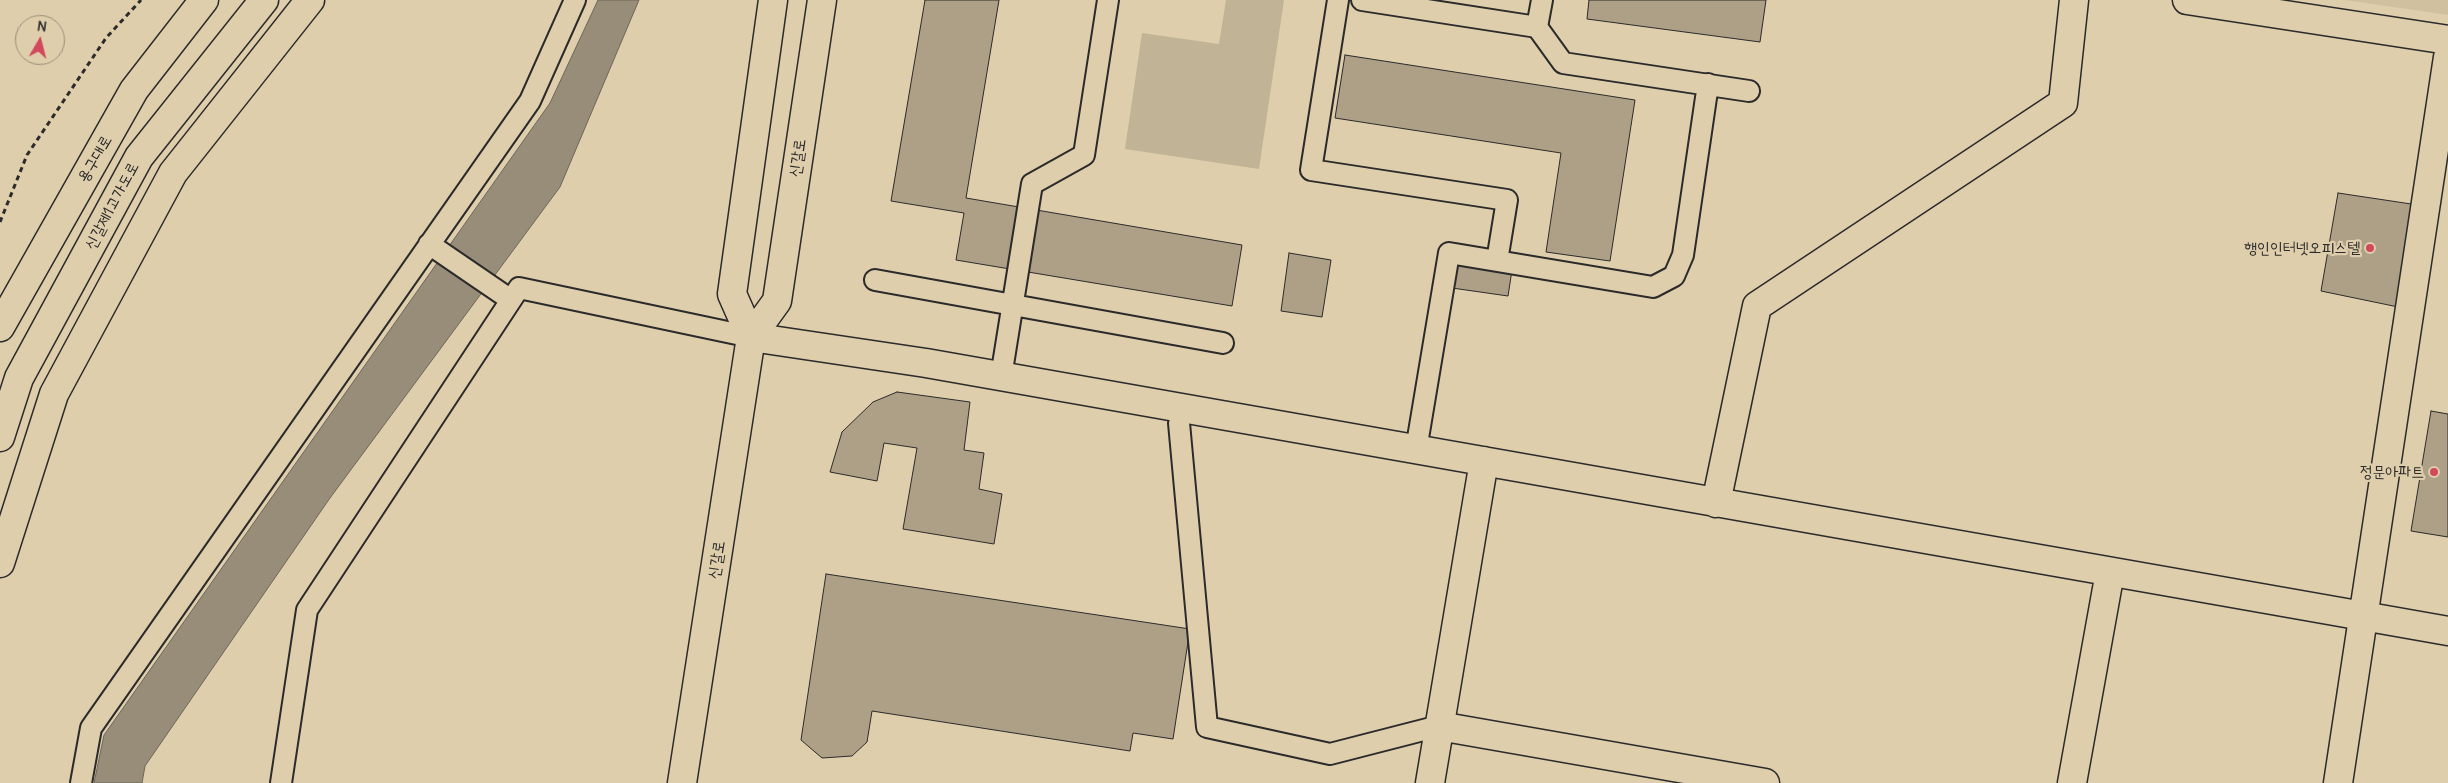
<!DOCTYPE html>
<meta charset="utf-8">
<style>
body{margin:0}
#map{position:relative;width:2448px;height:783px;overflow:hidden;background:#dfceab;font-family:Delius,sans-serif}
canvas{display:block}
.north{position:absolute;left:15px;top:15px;width:50px;height:50px;box-sizing:border-box;background:#dfceab;border:1px solid #978d78;border-radius:50%;rotate:8deg;font-size:14px;font-weight:700;line-height:20px;text-align:center;color:#2b2b2b}
.north::after{content:'';display:block;margin:auto;width:18px;height:22px;background:#d1495b;clip-path:polygon(50% 0,100% 100%,50% 72%,0 100%)}
</style>
<div id="map">
<canvas width="2448" height="783"></canvas>
<div class="north">N</div>
</div>
<script>
const ctx = document.querySelector('canvas').getContext('2d');
ctx.lineJoin = 'round';
function fill(path, color) {
  ctx.fillStyle = color;
  ctx.fill(path, 'evenodd');
}
function poly(rows) {
  const path = new Path2D();
  for (const r of rows) {
    path.moveTo(r[0], r[1]);
    for (let i = 2; i < r.length; i += 2) path.lineTo(r[i], r[i + 1]);
  }
  return path;
}
function trace(path, color, width, dash) {
  ctx.strokeStyle = color;
  ctx.lineWidth = width;
  ctx.lineCap = dash ? 'butt' : 'round';
  ctx.setLineDash(dash || []);
  ctx.stroke(path);
}
function label(font, color, halo, rows, align = 'center') {
  ctx.font = font + ' Delius,"Poor Story",sans-serif';
  ctx.lineWidth = 4.5;
  ctx.setLineDash([]);
  ctx.textBaseline = 'middle';
  ctx.strokeStyle = halo;
  ctx.fillStyle = color;
  for (const [text, x, y, turn = 0] of rows) {
    ctx.save();
    ctx.translate(x, y);
    ctx.rotate((+turn || 0) * Math.PI / 180);
    ctx.textAlign = isNaN(turn) ? turn : align;
    if (halo) ctx.strokeText(text, 0, 0);
    ctx.fillText(text, 0, 0);
    ctx.restore();
  }
}
fill(poly([
 [2345,0,2448,0,2448,15]
]), '#d0c0a0');
fill(poly([
 [1226,0,1284,0,1259,169,1125,149,1142,33,1219,44]
]), '#c1b396');
const water = poly([
 [598,0,639,0,560,187,330,498,145,766,142,783,94,783,104,735,550,103,598,0]
]);
fill(water, '#988d79');
trace(water, '#6c665a', 1);
const building = poly([
 [925,0,999,0,966,198,1242,245,1232,306,956,260,964,213,891,201,925,0],
 [1589,0,1766,0,1760,42,1587,19,1589,0],
 [1345,55,1635,100,1610,261,1546,252,1561,153,1335,118,1345,55],
 [2338,193,2418,205,2403,308,2321,291,2338,193],
 [1289,253,1331,260,1322,317,1281,311,1289,253],
 [1456,261,1512,270,1508,296,1452,288,1456,261],
 [897,392,970,402,964,450,984,453,979,489,1002,494,994,544,903,529,917,448,884,443,877,481,830,472,842,432,873,402,897,392],
 [2431,411,2448,414,2448,537,2411,531,2431,411],
 [826,574,1190,629,1173,739,1133,733,1130,751,872,711,867,742,852,756,822,758,801,740,826,574]
]);
fill(building, '#ada087');
trace(building, '#2b2b2b', 1);
const service = poly([
 [1338,0,1311,170,1507,200,1497,261],
 [1362,0,1537,27,1542,0],
 [1537,27,1563,63,1749,91],
 [429,244,511,300],
 [875,280,1223,343],
 [1001,377,1032,184,1084,155,1108,0],
 [1179,423,1207,727,1330,754,1439,726],
 [1416,450,1449,253,1653,287,1674,276,1683,255,1708,84],
 [81,783,91,728,530,101,575,0],
 [281,783,307,610,519,288,751,337]
]);
const minor = poly([
 [2187,0,2448,40],
 [751,337,926,363,2448,631],
 [1716,503,1757,306,2063,103,2074,0],
 [1439,726,1765,783],
 [1430,783,1484,461],
 [2072,783,2110,572],
 [2338,783,2448,57]
]);
const tertiary = poly([
 [0,563,54,394,173,173,310,0]
]);
const secondary = poly([
 [0,327,134,90,204,0],
 [0,437,19,378,139,157,264,0]
]);
const primary = poly([
 [751,337,732,294,773,0],
 [682,783,751,337,777,301,822,0]
]);
trace(service, '#2b2b2b', 24);
trace(minor, '#2b2b2b', 31);
trace(tertiary, '#2b2b2b', 31);
trace(secondary, '#2b2b2b', 31);
trace(primary, '#2b2b2b', 31);
trace(poly([
 [0,222,27,155,106,38,141,0]
]), '#2b2b2b', 3, [5, 4]);
trace(service, '#dfceab', 20);
trace(minor, '#dfceab', 28);
trace(tertiary, '#dfceab', 28);
trace(secondary, '#dfceab', 28);
trace(primary, '#dfceab', 28);
for (const [x, y, r, color] of [
 [2370,248,5,"#d1495b"],
 [2434,472,5,"#d1495b"]
]) {
  const dot = new Path2D();
  dot.arc(x, y, r, 0, 2 * Math.PI);
  ctx.fillStyle = color;
  ctx.fill(dot);
  trace(dot, '#dfceab', 2);
}
label('16px', '#2b2b2b', '#dfceab', [
 ["신갈로",798,158,-82],
 ["용구대로",95,159,-60],
 ["신갈제1고가도로",112,206,-62],
 ["신갈로",717,560,-81]
]);
label('16px', '#2b2b2b', '#dfceab', [
 ["행인인터넷오피스텔",2360,248],
 ["정문아파트",2424,472]
], 'right');
</script>
